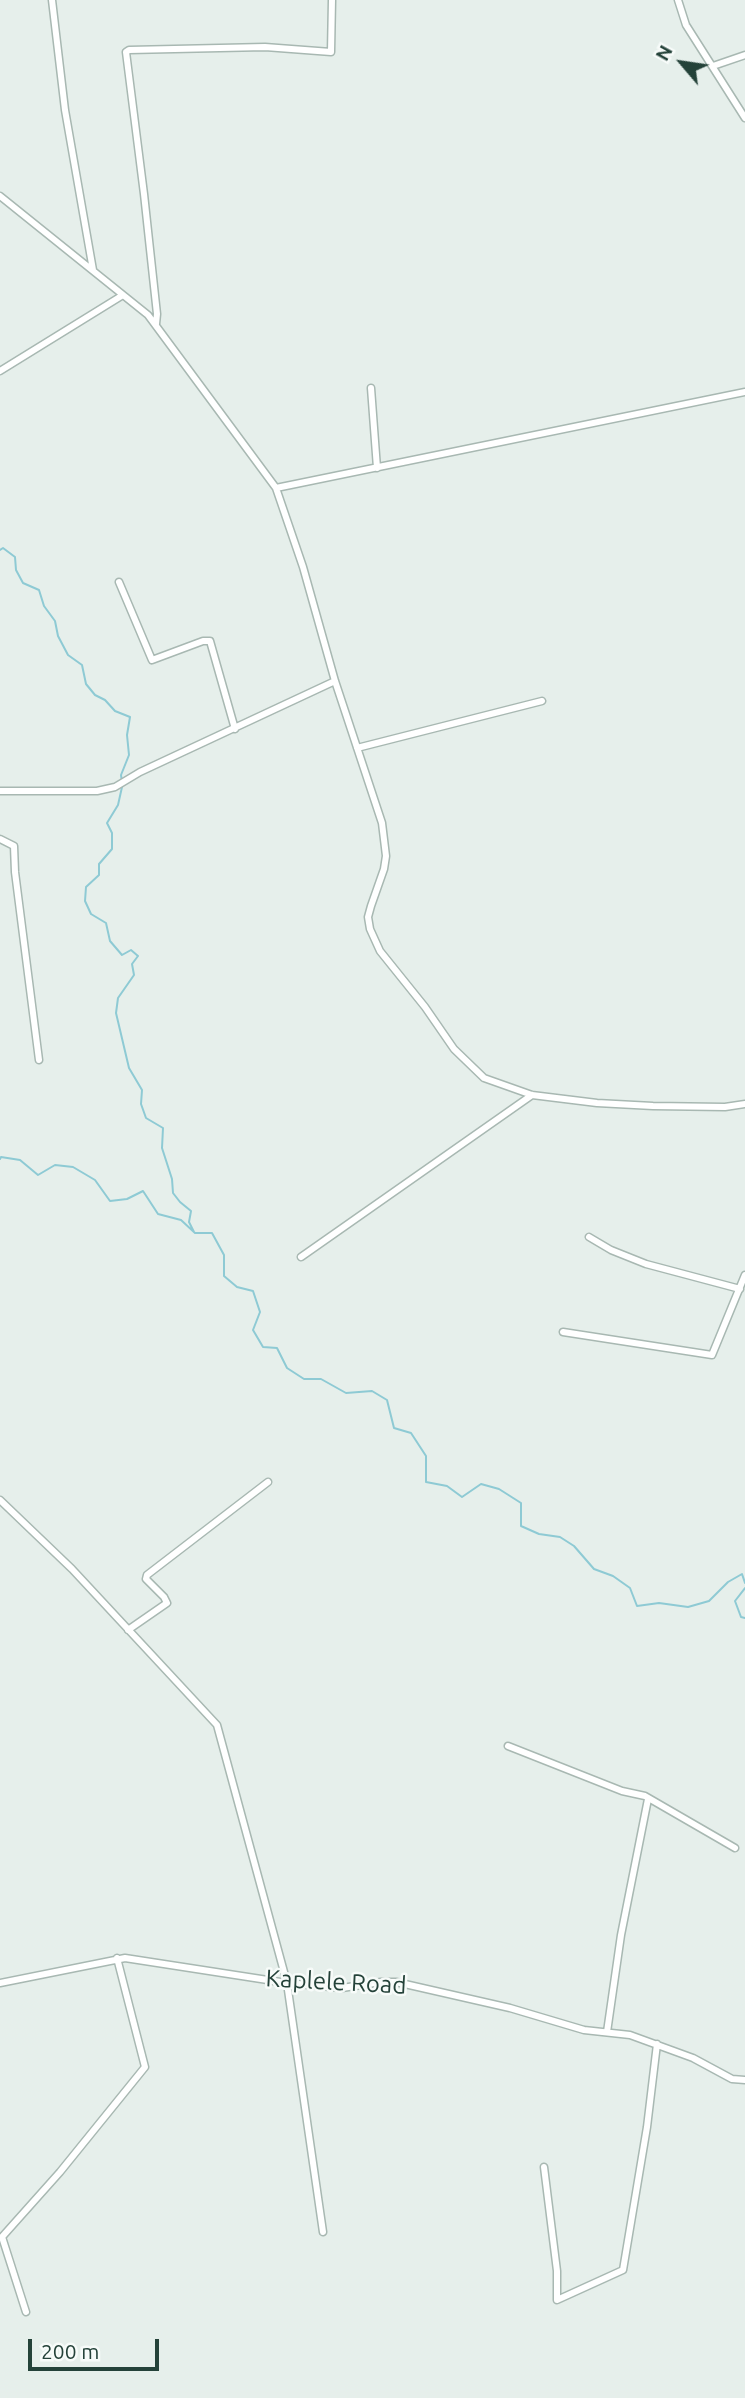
<!DOCTYPE html>
<style>
body{margin:0}
#map{position:relative;width:745px;height:2398px;overflow:hidden;background:#e6efeb;font-family:Ubuntu,sans-serif}
canvas{display:block}
.north{position:absolute;left:647px;top:28px;width:70px;height:70px;-webkit-text-stroke:5px #f7fbf9;paint-order:stroke;rotate:299deg;font-size:19px;font-weight:700;line-height:28px;text-align:center;color:#244239}
.north::after{content:'';display:block;margin:auto;width:24px;height:32px;background:#244239;clip-path:polygon(50% 0,100% 100%,50% 72%,0 100%)}
.scale{position:absolute;left:28px;top:2339px;width:131px;height:32px;box-sizing:border-box;border:4px solid #244239;border-top:0;padding-left:9px;font-size:21px;line-height:24px;white-space:nowrap;color:#244239;-webkit-text-stroke:5px #f7fbf9;paint-order:stroke}
</style>
<div id="map">
<canvas width="745" height="2398"></canvas>
<div class="north">N</div>
<div class="scale">200 m</div>
</div>
<script>
const ctx = document.querySelector('canvas').getContext('2d');
ctx.lineJoin = 'round';
function poly(rows) {
  const path = new Path2D();
  for (const r of rows) {
    path.moveTo(r[0], r[1]);
    for (let i = 2; i < r.length; i += 2) path.lineTo(r[i], r[i + 1]);
  }
  return path;
}
function trace(path, color, width, dash) {
  ctx.strokeStyle = color;
  ctx.lineWidth = width;
  ctx.lineCap = dash ? 'butt' : 'round';
  ctx.setLineDash(dash || []);
  ctx.stroke(path);
}
function label(font, color, halo, rows, align = 'center') {
  ctx.font = font + ' Ubuntu,sans-serif';
  ctx.lineWidth = 5;
  ctx.setLineDash([]);
  ctx.textBaseline = 'middle';
  ctx.strokeStyle = halo;
  ctx.fillStyle = color;
  for (const [text, x, y, turn = 0] of rows) {
    ctx.save();
    ctx.translate(x, y);
    ctx.rotate((+turn || 0) * Math.PI / 180);
    ctx.textAlign = isNaN(turn) ? turn : align;
    if (halo) ctx.strokeText(text, 0, 0);
    ctx.fillText(text, 0, 0);
    ctx.restore();
  }
}
trace(poly([
 [0,550,3,548,15,557,16,570,23,583,39,590,44,606,55,621,58,636,68,655,82,665,86,684,95,695,105,700,115,711,130,717,127,735,129,755,121,775,122,782],
 [122,787,118,805,107,823,112,833,112,849,99,864,99,875,86,887,85,901,91,914,106,923,110,941,122,955,131,950,138,956,132,964,134,975,118,998,116,1013,129,1068,142,1090,141,1104,146,1118,163,1128,162,1148,172,1179,173,1193,180,1202,191,1211,189,1222,194,1232],
 [0,1159,1,1157,20,1160,38,1175,55,1165,73,1167,95,1180,110,1201,127,1199,143,1191,158,1214,181,1220,195,1233,212,1233,224,1255,224,1276,237,1287,253,1291,260,1312,253,1330,263,1347,277,1348,287,1368,304,1379,321,1379,346,1393,372,1391,387,1400,394,1428,411,1433,426,1456,426,1482,447,1486,462,1497,481,1484,499,1489,521,1503,521,1526,539,1534,560,1537,574,1546,594,1569,613,1576,630,1588,637,1606,659,1603,688,1607,709,1601,728,1582,742,1574,745,1583],
 [745,1588,735,1601,741,1617,745,1618]
]), '#8ecad4', 2);
const minor = poly([
 [52,0,65,110,93,270],
 [678,0,686,25,745,118],
 [713,66,745,55],
 [0,196,148,315,276,488,303,567,335,681,382,823,386,856,384,869,371,906,368,917,370,929,380,951,425,1007,454,1049,484,1078,532,1095,597,1103,653,1106,725,1107,745,1104],
 [156,324,157,314,144,194,126,52,129,50,265,47,331,52,332,0],
 [0,371,123,295],
 [371,388,377,468],
 [276,488,745,392],
 [119,582,152,660,203,641,210,641,235,729],
 [357,748,542,701],
 [0,791,97,791,115,787,140,772,335,681],
 [0,839,14,846,15,872,39,1060],
 [589,1237,611,1250,646,1264,740,1289],
 [301,1257,532,1095],
 [563,1332,712,1355,745,1275],
 [0,1500,72,1569,217,1725,287,1983,323,2232],
 [128,1630,167,1603,164,1597,146,1579,147,1575,268,1482],
 [508,1746,622,1791,645,1796,735,1848],
 [0,1983,125,1958,287,1983,342,1988,381,1982,396,1982,510,2008,584,2030,630,2035,693,2058,732,2079,745,2080],
 [607,2032,621,1935,648,1799],
 [544,2167,557,2271,557,2300,623,2270,647,2127,657,2044],
 [26,2312,2,2237,60,2172,145,2067,117,1958]
]);
trace(minor, '#a8b8b2', 9);
trace(minor, '#fff', 6);
label('24px', '#244239', '#f7fbf9', [
 ["Kaplele Road",336,1982,3]
]);
</script>
